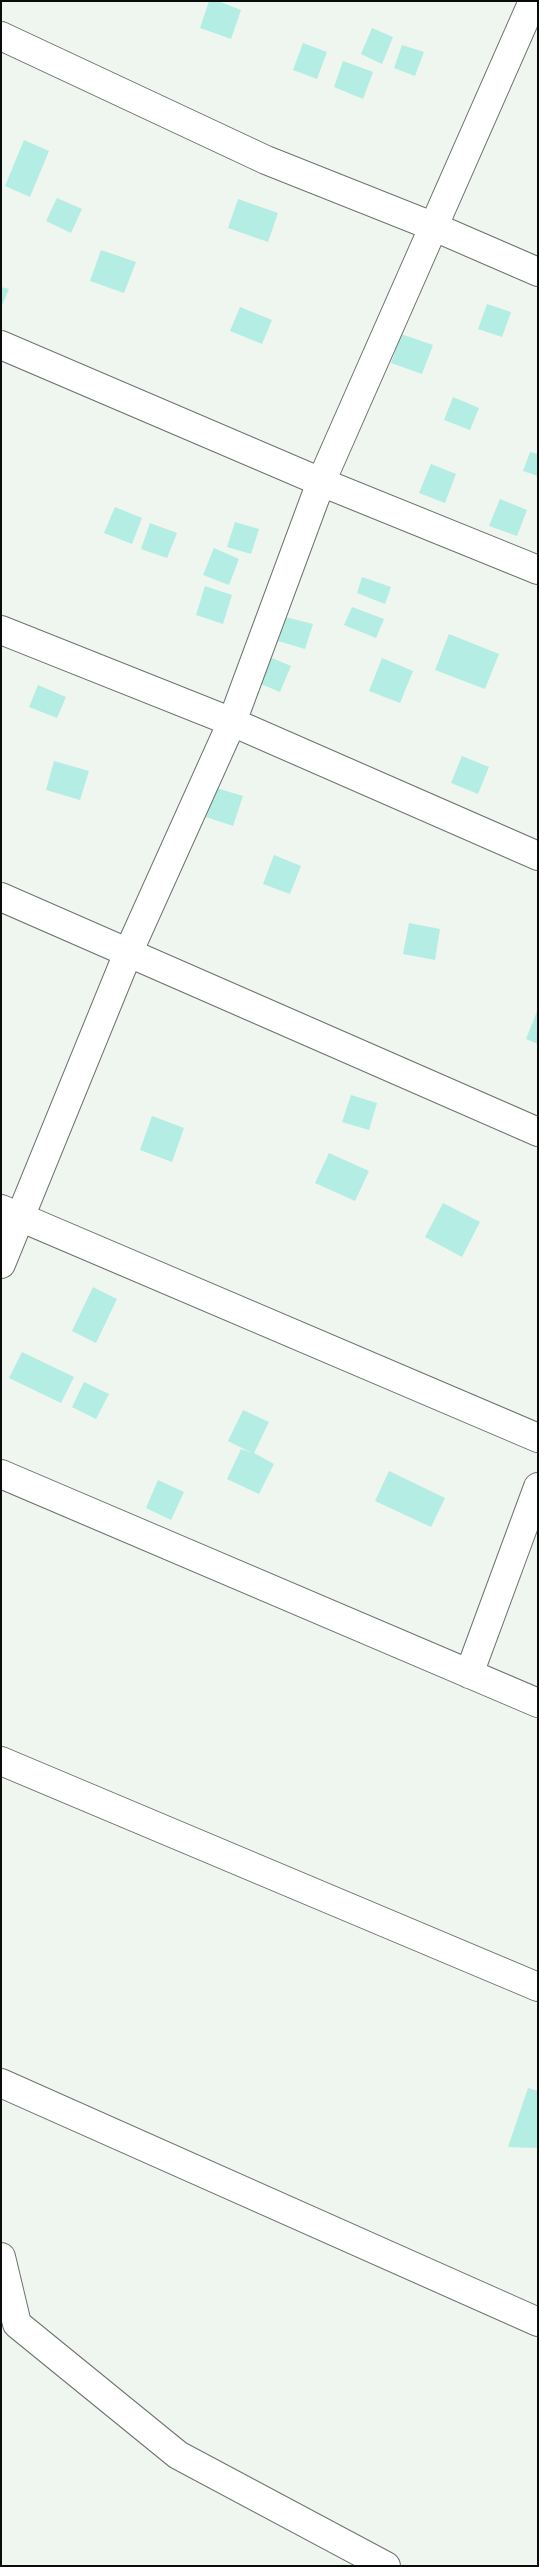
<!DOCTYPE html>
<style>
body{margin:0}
#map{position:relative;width:539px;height:2567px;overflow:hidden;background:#eff6f0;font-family:"IBM Plex Sans",sans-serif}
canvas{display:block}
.frame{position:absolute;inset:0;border:2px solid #0a0c0b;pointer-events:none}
</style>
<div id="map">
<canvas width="539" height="2567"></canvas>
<div class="frame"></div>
</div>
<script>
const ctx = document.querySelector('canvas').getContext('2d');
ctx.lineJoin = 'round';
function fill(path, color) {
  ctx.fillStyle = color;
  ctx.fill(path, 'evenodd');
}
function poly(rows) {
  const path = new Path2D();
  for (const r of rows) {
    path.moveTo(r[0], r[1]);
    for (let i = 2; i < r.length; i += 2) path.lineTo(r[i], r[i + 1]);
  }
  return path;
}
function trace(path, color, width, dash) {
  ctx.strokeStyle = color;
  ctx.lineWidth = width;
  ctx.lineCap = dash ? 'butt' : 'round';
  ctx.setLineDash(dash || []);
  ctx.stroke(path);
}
fill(poly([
 [209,1,218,1,241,10,231,39,200,28],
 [372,28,393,37,382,64,361,54],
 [303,43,327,52,317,79,293,70],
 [402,45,424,52,415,76,394,68],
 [343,61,373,72,363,99,334,87],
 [24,140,49,151,30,197,5,186],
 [57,198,82,209,71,233,46,221],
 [238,199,278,213,268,242,228,228],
 [101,250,136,262,124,293,90,281],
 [1,287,9,289,1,308],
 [487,304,511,312,502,337,478,329],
 [240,307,272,320,262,344,230,331],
 [401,334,433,345,422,374,391,363],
 [453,397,479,408,470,430,444,420],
 [530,452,538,454,538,476,523,471],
 [431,464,456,474,445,503,419,493],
 [500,499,527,510,517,536,489,526],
 [115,507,142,518,132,544,104,533],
 [235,522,259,529,251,554,227,547],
 [150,523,177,533,167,558,141,549],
 [214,548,239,559,229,585,203,575],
 [362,577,391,587,385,604,357,593],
 [205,586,232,595,223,624,196,615],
 [352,607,384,619,376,638,344,625],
 [285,617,313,624,305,649,278,641],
 [449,634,499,654,485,689,435,670],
 [265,655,291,666,280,692,254,681],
 [382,658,413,671,400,703,369,691],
 [38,685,66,697,57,718,29,707],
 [462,756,489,767,478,794,451,783],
 [54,761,89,771,80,800,46,790],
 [213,787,243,796,233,826,203,816],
 [274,855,301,866,290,894,263,884],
 [409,923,440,929,435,960,403,954],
 [538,1009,538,1044,526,1039],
 [351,1095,377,1103,369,1130,342,1122],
 [152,1116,184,1128,172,1162,140,1150],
 [329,1153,369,1171,355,1201,315,1183],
 [443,1203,480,1222,462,1257,425,1237],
 [93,1287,117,1299,96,1343,72,1331],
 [22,1352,74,1377,61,1403,9,1378],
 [84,1382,109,1394,96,1419,72,1407],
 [243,1410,269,1422,254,1453,274,1464,259,1494,227,1479,241,1449,252,1453,228,1441],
 [389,1471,445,1498,431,1527,375,1501],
 [158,1480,184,1492,171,1520,146,1508],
 [528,2088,538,2091,538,2148,508,2147]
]), '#b3ede3');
const street = poly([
 [1,36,266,160,432,226,538,272],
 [1,345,321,482,538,570],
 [1,630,232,722,538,856],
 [1,897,538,1132],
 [1,1209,538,1438],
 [1,1264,128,953,232,722,321,482,533,1],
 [1,1474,538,1703],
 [469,1674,538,1487],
 [1,1761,538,1987],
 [1,2083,538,2322],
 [1,2257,17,2324,178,2455,386,2566]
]);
trace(street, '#6d736e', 30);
trace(street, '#fff', 28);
</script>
